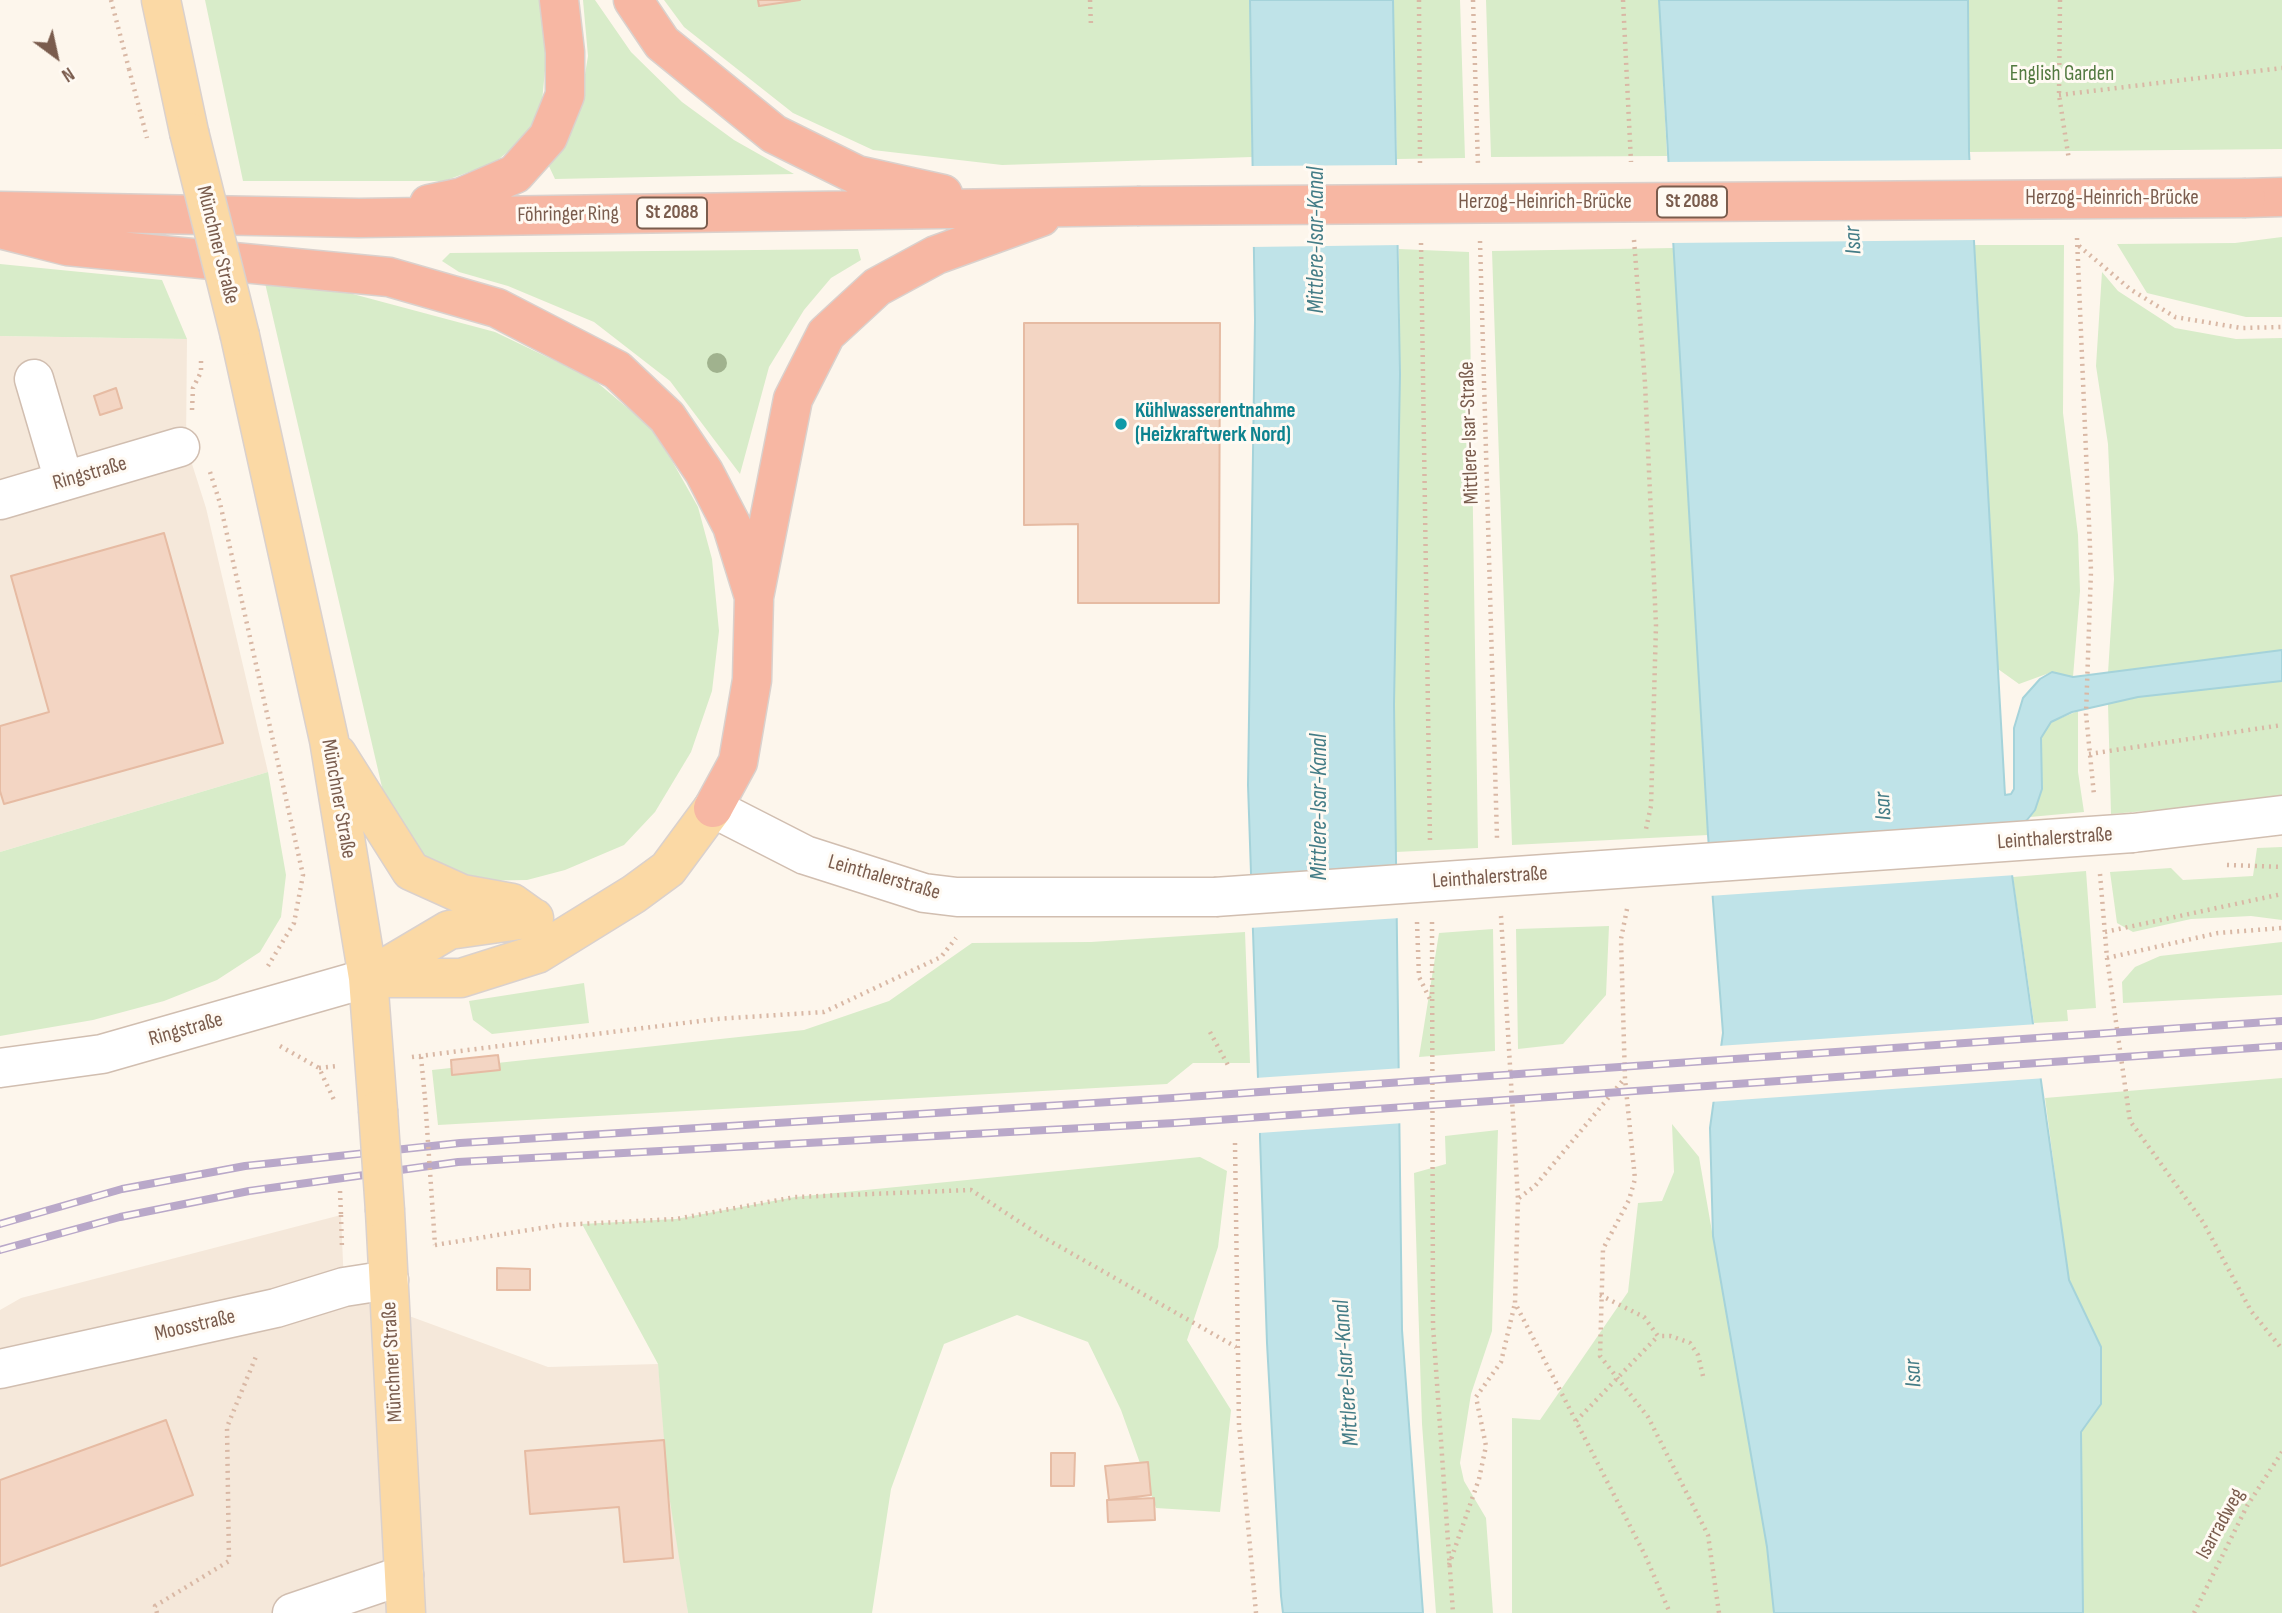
<!DOCTYPE html>
<meta charset="utf-8">
<style>
body{margin:0}
#map{position:relative;width:2282px;height:1613px;overflow:hidden;background:#fdf6ec;font-family:"Sofia Sans Condensed",sans-serif}
canvas{display:block}
.north{position:absolute;left:21px;top:21px;width:70px;height:70px;-webkit-text-stroke:5px #fffaf3;paint-order:stroke;rotate:147deg;font-size:19px;font-weight:700;line-height:28px;text-align:center;color:#7a5c4d}
.north::after{content:'';display:block;margin:auto;width:24px;height:32px;background:#7a5c4d;clip-path:polygon(50% 0,100% 100%,50% 72%,0 100%)}
</style>
<div id="map">
<canvas width="2282" height="1613"></canvas>
<div class="north">N</div>
</div>
<script>
const ctx = document.querySelector('canvas').getContext('2d');
ctx.lineJoin = 'round';
function fill(path, color) {
  ctx.fillStyle = color;
  ctx.fill(path, 'evenodd');
}
function poly(rows) {
  const path = new Path2D();
  for (const r of rows) {
    path.moveTo(r[0], r[1]);
    for (let i = 2; i < r.length; i += 2) path.lineTo(r[i], r[i + 1]);
  }
  return path;
}
function trace(path, color, width, dash) {
  ctx.strokeStyle = color;
  ctx.lineWidth = width;
  ctx.lineCap = dash ? 'butt' : 'round';
  ctx.setLineDash(dash || []);
  ctx.stroke(path);
}
function label(font, color, halo, rows, align = 'center') {
  ctx.font = font + ' "Sofia Sans Condensed",sans-serif';
  ctx.lineWidth = 6;
  ctx.setLineDash([]);
  ctx.textBaseline = 'middle';
  ctx.strokeStyle = halo;
  ctx.fillStyle = color;
  for (const [text, x, y, turn = 0] of rows) {
    ctx.save();
    ctx.translate(x, y);
    ctx.rotate((+turn || 0) * Math.PI / 180);
    ctx.textAlign = isNaN(turn) ? turn : align;
    if (halo) ctx.strokeText(text, 0, 0);
    ctx.fillText(text, 0, 0);
    ctx.restore();
  }
}
fill(poly([
 [0,336,187,339,186,445,206,508,268,772,0,852],
 [341,1215,344,1286,352,1295,548,1367,658,1364,688,1613,0,1613,0,1310,21,1298]
]), '#f5e8da');
fill(poly([
 [205,0,539,0,548,39,541,112,525,138,494,163,444,181,243,181],
 [583,0,595,0,631,52,682,102,734,140,794,174,555,179,547,162,582,93,588,56],
 [664,0,1250,0,1252,157,1002,165,873,150,793,113,684,27],
 [1393,0,1460,0,1465,158,1397,159],
 [1486,0,1659,0,1667,156,1491,157],
 [1968,0,2282,0,2282,149,1969,152],
 [2282,237,2282,317,2246,317,2147,293,2117,244,2235,243],
 [1974,245,2064,245,2063,413,2078,535,2080,591,2073,677,2052,672,2019,684,1998,669],
 [1674,248,1708,835,1512,845,1492,251],
 [858,249,861,260,831,278,804,310,769,367,740,474,670,381,594,322,508,286,459,272,442,261,450,253],
 [1399,249,1469,252,1478,848,1396,852,1394,704,1400,374],
 [0,264,162,280,187,339,0,336],
 [2102,272,2118,291,2175,328,2236,339,2282,338,2282,650,2108,673,2114,579,2108,444,2096,366],
 [265,283,349,293,495,332,593,379,649,426,671,459,698,507,712,559,719,631,712,691,691,752,655,812,624,845,565,870,527,880,465,881,415,853,388,813],
 [2282,681,2282,799,2111,814,2108,704,2138,697],
 [2078,711,2078,772,2084,812,2030,817,2042,789,2041,738,2051,722],
 [268,772,286,875,281,917,260,952,217,980,164,1001,93,1020,0,1036,0,852],
 [2282,847,2282,920,2251,916,2191,919,2133,932,2117,923,2110,872,2171,868,2183,880,2253,876,2257,848],
 [2086,871,2096,1008,2067,1010,2068,1021,2034,1023,2013,877],
 [1609,926,1606,995,1563,1044,1518,1049,1516,929],
 [1493,929,1495,1051,1419,1057,1439,933],
 [1245,932,1250,1063,1193,1063,1167,1084,438,1125,432,1070,804,1030,889,1001,972,943,1091,942],
 [2282,942,2282,995,2123,1003,2122,982,2135,967,2160,956],
 [584,983,589,1023,492,1034,473,1020,469,1001],
 [2282,1078,2282,1613,2083,1613,2081,1432,2101,1404,2101,1347,2069,1280,2045,1098],
 [1672,1124,1699,1157,1767,1547,1774,1613,1512,1613,1512,1418,1540,1420,1628,1292,1638,1203,1662,1201,1674,1172],
 [1498,1130,1492,1331,1471,1394,1460,1463,1464,1481,1486,1518,1493,1613,1436,1613,1422,1424,1414,1173,1446,1164,1445,1136],
 [1200,1157,1227,1171,1218,1247,1187,1340,1231,1410,1220,1512,1156,1508,1121,1410,1088,1342,1017,1315,944,1344,891,1489,872,1613,688,1613,668,1489,658,1364,582,1224,676,1219,795,1197]
]), '#d8ecc9');
const water = poly([
 [1250,0,1393,0,1400,374,1394,704,1402,1330,1423,1613,1283,1613,1281,1596,1267,1343,1248,785,1255,320,1250,0],
 [1659,0,1968,0,1969,152,2005,795,2011,794,2014,789,2014,728,2023,698,2040,679,2052,672,2073,677,2282,650,2282,681,2138,697,2072,712,2051,722,2041,738,2042,789,2035,810,2027,820,2006,832,2069,1280,2101,1347,2101,1404,2081,1432,2083,1613,1774,1613,1767,1547,1713,1236,1710,1128,1723,1033,1708,835,1659,0]
]);
fill(water, '#bfe3e8');
trace(water, '#a5d3da', 2);
fill(poly([
 [1972,160,1977,240,1670,243,1664,162],
 [1401,165,1402,245,1250,247,1249,166],
 [2010,834,2016,875,1709,896,1705,845],
 [1399,866,1400,918,1249,928,1247,877],
 [2038,1024,2046,1078,1710,1102,1718,1046],
 [1254,1068,1255,1078,1403,1068,1404,1123,1259,1133,1259,1142,1256,1142]
]), '#fdf6ec');
const building = poly([
 [758,0,800,0,759,6,758,0],
 [1024,323,1220,323,1219,603,1078,603,1078,524,1024,525,1024,323],
 [116,388,122,408,100,415,94,396,116,388],
 [164,533,223,743,4,804,0,791,0,726,49,712,11,576,164,533],
 [498,1055,500,1070,452,1075,451,1060,498,1055],
 [497,1268,530,1269,530,1290,497,1290,497,1268],
 [166,1420,193,1495,0,1566,0,1480,166,1420],
 [664,1440,673,1558,624,1562,619,1507,530,1514,525,1451,664,1440],
 [1051,1453,1075,1453,1074,1486,1051,1486,1051,1453],
 [1148,1462,1151,1495,1109,1500,1105,1466,1148,1462],
 [1154,1498,1155,1520,1108,1522,1107,1500,1154,1498]
]);
fill(building, '#f3d5c3');
trace(building, '#e6bba3', 2);
const minor = poly([
 [34,379,64,481],
 [0,500,180,447],
 [713,808,805,855,924,893,957,897,1215,897],
 [2133,833,2282,815],
 [0,1068,102,1054,368,978],
 [0,1369,276,1308,344,1287,389,1280],
 [292,1613,404,1575]
]);
const major = poly([
 [161,0,189,132],
 [240,336,329,740,368,978,378,1110],
 [337,754,411,871,462,894,512,903,533,918],
 [368,978,461,978,537,954,634,894,668,869,713,808],
 [368,978,449,930,534,918],
 [385,1211,406,1613]
]);
const highway = poly([
 [633,0,662,43,774,134,857,175,943,194],
 [2246,198,2282,197],
 [429,204,462,197,515,174,548,137,565,95,565,52,559,0],
 [0,211,359,218,1137,206],
 [0,229,67,246,389,277,497,308,617,370,667,417,704,472,732,526,754,597],
 [713,808,738,762,752,680,754,597,793,399,826,334,877,287,936,255,1041,217]
]);
trace(minor, '#d1beb0', 41);
trace(major, '#dad1cd', 41);
trace(highway, '#dad1cd', 41);
trace(poly([
 [111,0,129,69],
 [1090,0,1091,26],
 [1419,0,1420,164],
 [1473,0,1478,166],
 [1623,0,1631,162],
 [2060,0,2059,95,2069,160],
 [2059,95,2282,68],
 [2077,238,2091,571,2086,714,2094,795],
 [1634,240,1645,383,1656,625,1651,806,1646,829],
 [1480,241,1497,838],
 [1421,243,1430,843],
 [2079,246,2130,289,2175,317,2241,328,2282,327],
 [192,410,193,388,201,372,201,358],
 [210,472,220,503,303,875,294,923,268,966],
 [2089,754,2282,725],
 [2227,865,2282,867],
 [2100,874,2107,958,2130,1121,2203,1222,2251,1311,2282,1349],
 [1627,909,1621,939,1625,1079,1635,1179,1629,1200,1603,1249,1600,1356,1648,1417,1708,1535,1719,1613],
 [1501,916,1518,1199,1515,1303,1645,1555,1670,1613],
 [1417,922,1419,977,1431,1001],
 [1432,922,1433,1326,1453,1613],
 [2105,932,2282,894],
 [2107,958,2218,933,2282,928],
 [1210,1032,1230,1069],
 [280,1046,319,1068,335,1102],
 [412,1057,716,1019,824,1012,941,957,956,938],
 [421,1057,425,1098],
 [319,1068,337,1066],
 [1235,1143,1239,1425,1256,1613],
 [1519,1198,1535,1186,1624,1079],
 [341,1215,342,1249],
 [435,1245,560,1225,676,1219,795,1197,971,1190,1041,1236,1236,1347],
 [1600,1295,1644,1317,1658,1336,1671,1336,1690,1343,1698,1355,1703,1376],
 [1576,1421,1658,1336],
 [1449,1565,1479,1479,1486,1446,1476,1397,1501,1362,1515,1303],
 [157,1613,155,1606,229,1561,227,1427,257,1354],
 [2194,1613,2247,1506,2282,1452]
]), '#d9b8a5', 4.5, [2, 5]);
trace(minor, '#fff', 38);
trace(major, '#fbd9a5', 38);
trace(highway, '#f7b7a3', 38);
const rail = poly([
 [0,1224,122,1189,245,1166,460,1143,1173,1098,2282,1021],
 [0,1250,120,1217,249,1191,458,1162,1175,1123,2282,1046]
]);
trace(rail, '#b9a8c9', 8);
trace(rail, '#fffaf3', 5, [16]);
const minorBridge = poly([
 [1215,897,2133,833]
]);
const majorBridge = poly([
 [189,132,240,336],
 [378,1110,385,1211]
]);
const highwayBridge = poly([
 [1137,206,2246,198]
]);
trace(minorBridge, '#d1beb0', 41, []);
trace(majorBridge, '#dad1cd', 41, []);
trace(highwayBridge, '#dad1cd', 41, []);
trace(poly([
 [129,69,147,138],
 [425,1098,435,1245],
 [340,1191,341,1215]
]), '#d9b8a5', 4.5, [2, 5]);
trace(minorBridge, '#fff', 38);
trace(majorBridge, '#fbd9a5', 38);
trace(highwayBridge, '#f7b7a3', 38);
ctx.fillStyle = '#a0b28e';
for (const [x, y] of [
 [717,363]
]) {
  ctx.beginPath();
  ctx.arc(x, y, 10, 0, 2 * Math.PI);
  ctx.fill();
}
for (const [x, y, r, color] of [
 [1121,424,7,"#0f9aa8"]
]) {
  const dot = new Path2D();
  dot.arc(x, y, r, 0, 2 * Math.PI);
  ctx.fillStyle = color;
  ctx.fill(dot);
  trace(dot, '#fffaf3', 2.5);
}
for (const [x, y, w] of [
 [1692,202,70],
 [672,213,70]
]) {
  const box = new Path2D();
  box.roundRect(x - w / 2, y - 15.5, w, 31, 5);
  ctx.fillStyle = '#fffaf3';
  ctx.fill(box);
  trace(box, '#7a5c4d', 2);
}
label('bold 19px', '#7a5c4d', null, [
 ["St 2088",1692,202],
 ["St 2088",672,213]
]);
label('21px', '#537a41', '#fffaf3', [
 ["English Garden",2062,75]
]);
label('21px', '#7a5c4d', '#fffaf3', [
 ["Herzog-Heinrich-Brücke",2112,199],
 ["Herzog-Heinrich-Brücke",1545,203],
 ["Föhringer Ring",568,215,-1],
 ["Münchner Straße",217,245,76],
 ["Mittlere-Isar-Straße",1470,433,-92],
 ["Ringstraße",90,474,-16],
 ["Münchner Straße",338,799,80],
 ["Leinthalerstraße",2055,839,-4],
 ["Leinthalerstraße",884,878,16],
 ["Leinthalerstraße",1490,878,-4],
 ["Ringstraße",186,1030,-16],
 ["Moosstraße",195,1326,-13],
 ["Münchner Straße",393,1362,-93],
 ["Isarradweg",2221,1524,-61]
]);
label('bold 21px', '#0d838f', '#fffaf3', [
 ["Kühlwasserentnahme",1135,412],
 ["(Heizkraftwerk Nord)",1135,436]
], 'left');
label('italic 23px', '#437c86', '#fffaf3', [
 ["Mittlere-Isar-Kanal",1317,240,-90],
 ["Isar",1854,240,-93],
 ["Isar",1884,806,-93],
 ["Mittlere-Isar-Kanal",1320,807,-90],
 ["Mittlere-Isar-Kanal",1347,1373,-94],
 ["Isar",1914,1373,-93]
]);
</script>
